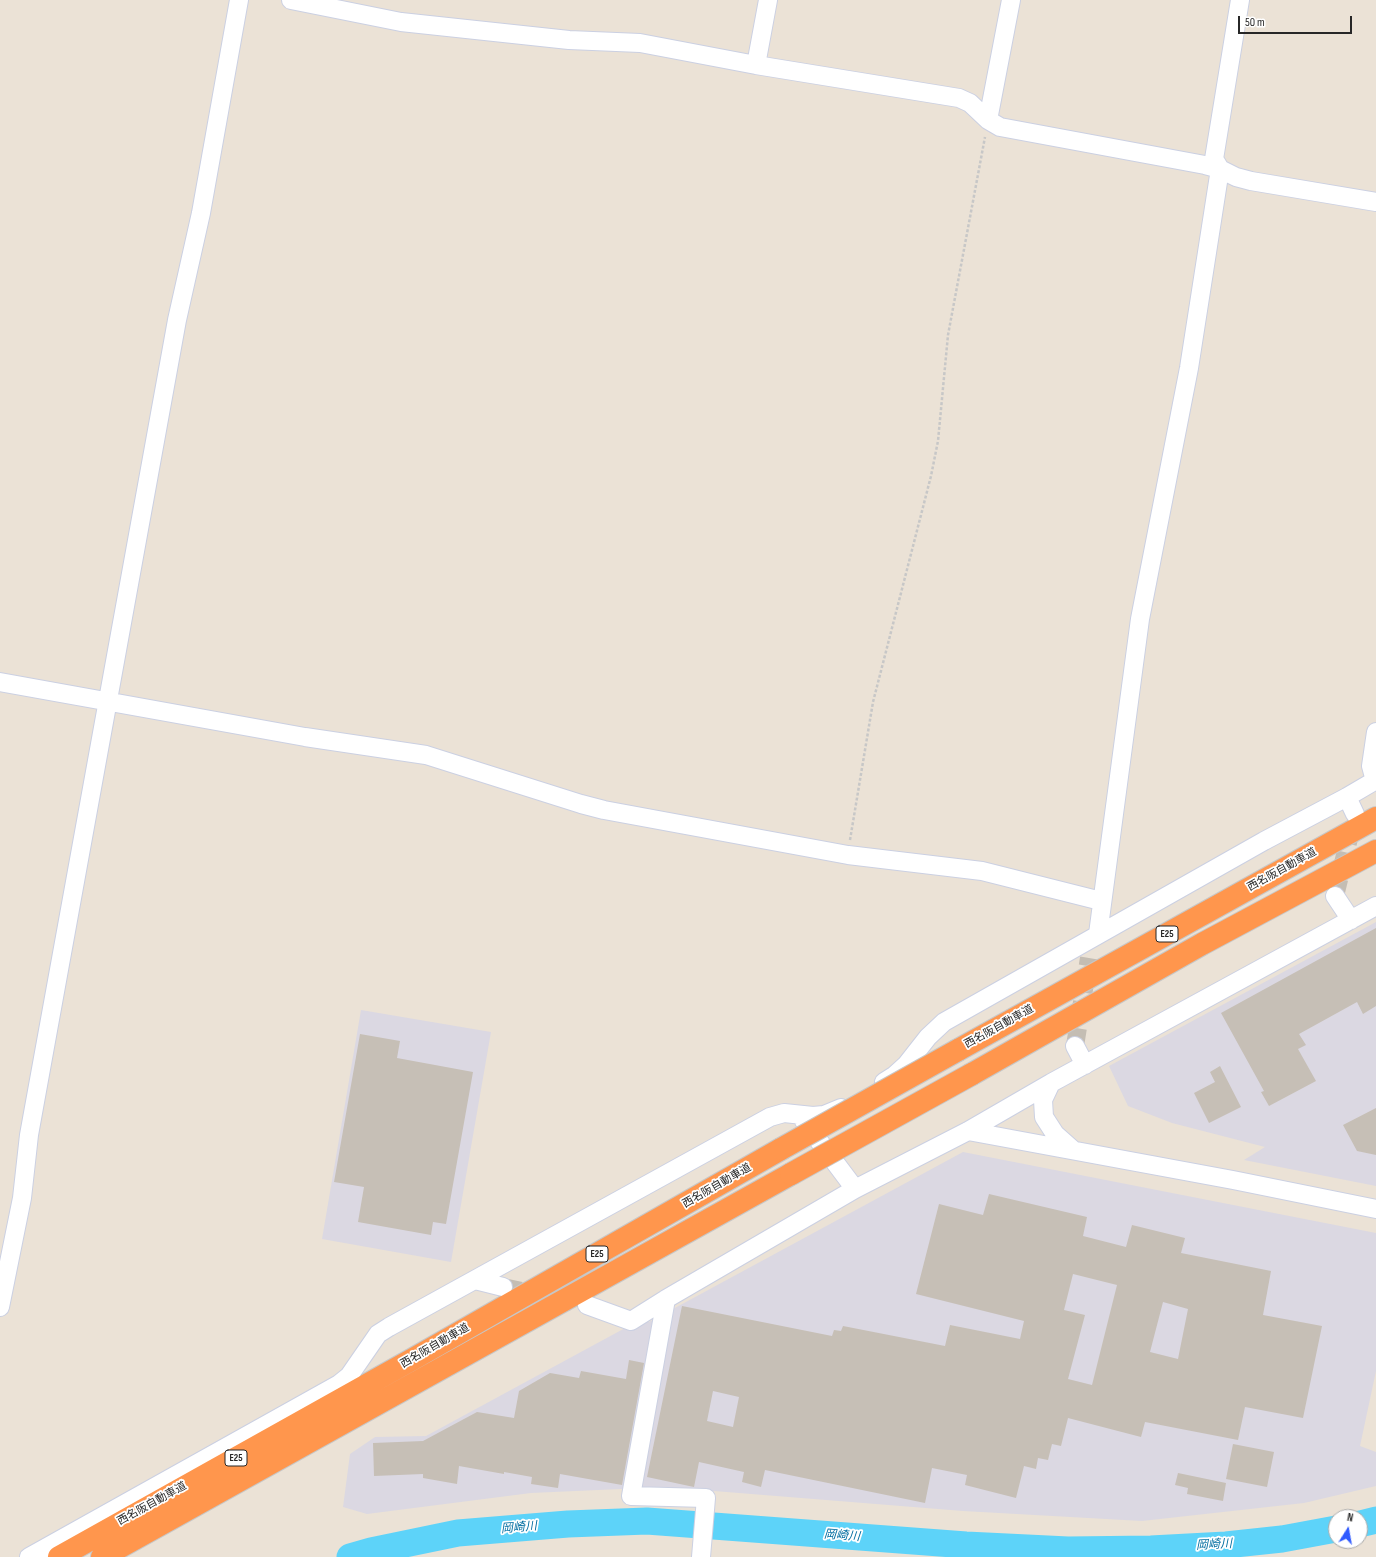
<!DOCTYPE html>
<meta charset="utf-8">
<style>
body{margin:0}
#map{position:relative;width:1376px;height:1557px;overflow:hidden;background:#ebe2d6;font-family:"Sofia Sans Condensed",sans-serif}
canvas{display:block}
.north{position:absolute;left:1328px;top:1509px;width:40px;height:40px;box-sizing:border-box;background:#fff;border:1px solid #a9a9a9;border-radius:50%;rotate:11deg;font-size:11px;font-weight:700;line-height:16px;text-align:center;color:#272727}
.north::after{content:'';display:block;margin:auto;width:14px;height:18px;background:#2f5aff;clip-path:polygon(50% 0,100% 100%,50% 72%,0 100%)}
.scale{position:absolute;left:1238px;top:16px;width:114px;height:18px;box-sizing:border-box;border:2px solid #272727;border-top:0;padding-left:5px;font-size:12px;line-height:14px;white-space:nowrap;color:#272727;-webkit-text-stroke:3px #fff;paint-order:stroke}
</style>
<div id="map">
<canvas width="1376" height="1557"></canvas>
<div class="north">N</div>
<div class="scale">50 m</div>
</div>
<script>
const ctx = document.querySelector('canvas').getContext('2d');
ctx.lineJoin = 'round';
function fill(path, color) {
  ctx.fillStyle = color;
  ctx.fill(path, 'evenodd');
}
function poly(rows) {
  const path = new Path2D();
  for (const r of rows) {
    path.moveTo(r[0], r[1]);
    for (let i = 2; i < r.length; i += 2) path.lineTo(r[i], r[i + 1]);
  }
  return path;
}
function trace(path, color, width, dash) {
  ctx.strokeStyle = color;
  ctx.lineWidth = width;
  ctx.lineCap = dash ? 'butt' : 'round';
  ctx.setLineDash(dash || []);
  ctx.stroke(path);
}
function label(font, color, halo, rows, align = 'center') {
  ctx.font = font + ' "Sofia Sans Condensed","Noto Sans JP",sans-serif';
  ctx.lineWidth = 3.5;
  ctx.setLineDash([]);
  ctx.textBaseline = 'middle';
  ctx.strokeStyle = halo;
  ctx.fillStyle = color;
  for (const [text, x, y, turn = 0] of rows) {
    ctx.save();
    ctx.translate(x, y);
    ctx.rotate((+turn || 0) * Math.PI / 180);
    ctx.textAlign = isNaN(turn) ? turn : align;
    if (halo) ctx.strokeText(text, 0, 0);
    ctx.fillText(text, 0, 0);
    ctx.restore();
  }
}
fill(poly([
 [1376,922,1376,1186,1244,1160,1265,1147,1172,1123,1128,1106,1109,1066],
 [361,1010,491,1032,451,1262,322,1239],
 [963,1152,1376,1233,1376,1371,1360,1446,1376,1452,1376,1486,1304,1503,1142,1521,963,1511,714,1491,643,1488,531,1493,367,1514,343,1507,350,1454,375,1437,426,1436,627,1327,623,1320,649,1322]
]), '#dbd8e2');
trace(poly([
 [1360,1524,1376,1520],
 [350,1557,371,1551,458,1533,568,1524,647,1521,966,1545,1068,1550,1151,1549,1226,1545,1282,1539,1336,1529]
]), '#5dd3f9', 27);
fill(poly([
 [1376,928,1376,1006,1363,1014,1357,1002,1299,1034,1306,1045,1298,1049,1316,1081,1269,1106,1261,1092,1264,1091,1221,1013],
 [360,1034,400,1041,397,1058,473,1072,446,1224,433,1222,431,1235,358,1222,364,1187,334,1182],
 [1220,1066,1241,1107,1209,1123,1194,1093,1215,1082,1210,1072],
 [1376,1108,1376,1155,1357,1151,1343,1125],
 [989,1194,1087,1217,1083,1236,1126,1247,1132,1225,1185,1238,1181,1253,1271,1271,1263,1315,1322,1326,1303,1418,1245,1407,1238,1440,1145,1422,1141,1437,1068,1418,1061,1446,1052,1444,1048,1460,1038,1458,1036,1469,1024,1466,1016,1498,965,1485,967,1475,932,1468,925,1503,765,1470,761,1487,742,1482,744,1472,699,1462,694,1487,647,1477,682,1306,832,1336,834,1330,841,1331,843,1326,945,1346,950,1325,1020,1339,1024,1321,916,1294,939,1204,983,1215],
 [1073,1274,1117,1285,1092,1385,1068,1379,1085,1315,1064,1310],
 [1163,1302,1188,1309,1178,1359,1150,1352],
 [713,1391,739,1397,733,1427,707,1421],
 [629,1360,644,1363,622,1485,560,1474,558,1488,531,1484,532,1477,504,1472,504,1474,459,1466,457,1484,423,1478,423,1474,374,1476,373,1443,423,1441,477,1412,514,1418,519,1391,550,1373,579,1378,581,1371,626,1379],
 [1233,1444,1274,1452,1267,1487,1226,1479],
 [1178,1473,1226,1483,1223,1501,1187,1494,1188,1488,1175,1485]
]), '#c6bfb6');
trace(poly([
 [1335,896,1353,822],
 [1075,1046,1089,958],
 [503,1287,572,1302]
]), '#c4bdb3', 18, [18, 9]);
const minor = poly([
 [291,0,401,22,569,40,640,43,756,65,959,98,970,103,988,120,1000,127,1205,165,1220,169,1236,177,1251,181,1376,202],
 [756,65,768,0],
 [988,120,1011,0],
 [0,682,305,737,426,755,581,804,604,810,848,855,982,871,1101,901],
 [1375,781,1371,766,1376,732],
 [1347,797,1355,814],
 [1335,896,1351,920],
 [1098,934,1140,619,1189,368,1220,169,1214,159,1240,0],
 [1075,1046,1085,1065],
 [884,1082,895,1075,906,1065,928,1037,944,1022,1264,841,1347,797,1376,780],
 [1051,1083,1043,1100,1044,1117,1055,1134,1073,1150],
 [804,1121,855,1189],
 [968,1131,1233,1180,1376,1209],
 [475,1280,503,1287],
 [666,1299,631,1496,706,1498,701,1557],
 [587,1305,631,1321,666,1299,855,1189,968,1131,1051,1083,1376,906],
 [0,1307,22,1198,29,1135,177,320,201,213,239,0],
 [29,1557,339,1384,349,1376,378,1334,389,1327,770,1117,784,1113,813,1116,824,1115,841,1108]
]);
const highway = poly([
 [958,1050,1376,818],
 [972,1074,1202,944,1376,851],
 [59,1557,413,1359,781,1149],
 [102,1557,791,1174]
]);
trace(minor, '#cbd0e2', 20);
trace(highway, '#c7c7c7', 24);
trace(poly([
 [850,840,873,702,931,476,938,441,948,335,985,137]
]), '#c7c7c7', 2.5, [3, 2]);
trace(minor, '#fff', 18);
trace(highway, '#ff964d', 22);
const highwayBridge = poly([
 [781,1149,958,1050],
 [791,1174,972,1074]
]);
trace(highwayBridge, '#c7c7c7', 24, []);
trace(highwayBridge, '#ff964d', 22);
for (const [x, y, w] of [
 [1167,934,22],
 [597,1254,22],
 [236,1458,22]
]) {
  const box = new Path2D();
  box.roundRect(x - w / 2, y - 8, w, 16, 3);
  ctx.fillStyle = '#fff';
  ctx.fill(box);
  trace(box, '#272727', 1);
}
label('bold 10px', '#272727', null, [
 ["E25",1167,934],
 ["E25",597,1254],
 ["E25",236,1458]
]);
label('11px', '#272727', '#fff', [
 ["西名阪自動車道",1282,870,-29],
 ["西名阪自動車道",999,1027,-29],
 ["西名阪自動車道",717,1186,-30],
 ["西名阪自動車道",435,1346,-30],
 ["西名阪自動車道",152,1504,-29]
]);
label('italic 12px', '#016da0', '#fff', [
 ["岡崎川",519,1528,-5],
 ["岡崎川",842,1536,4],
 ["岡崎川",1214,1545,-3]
]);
</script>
